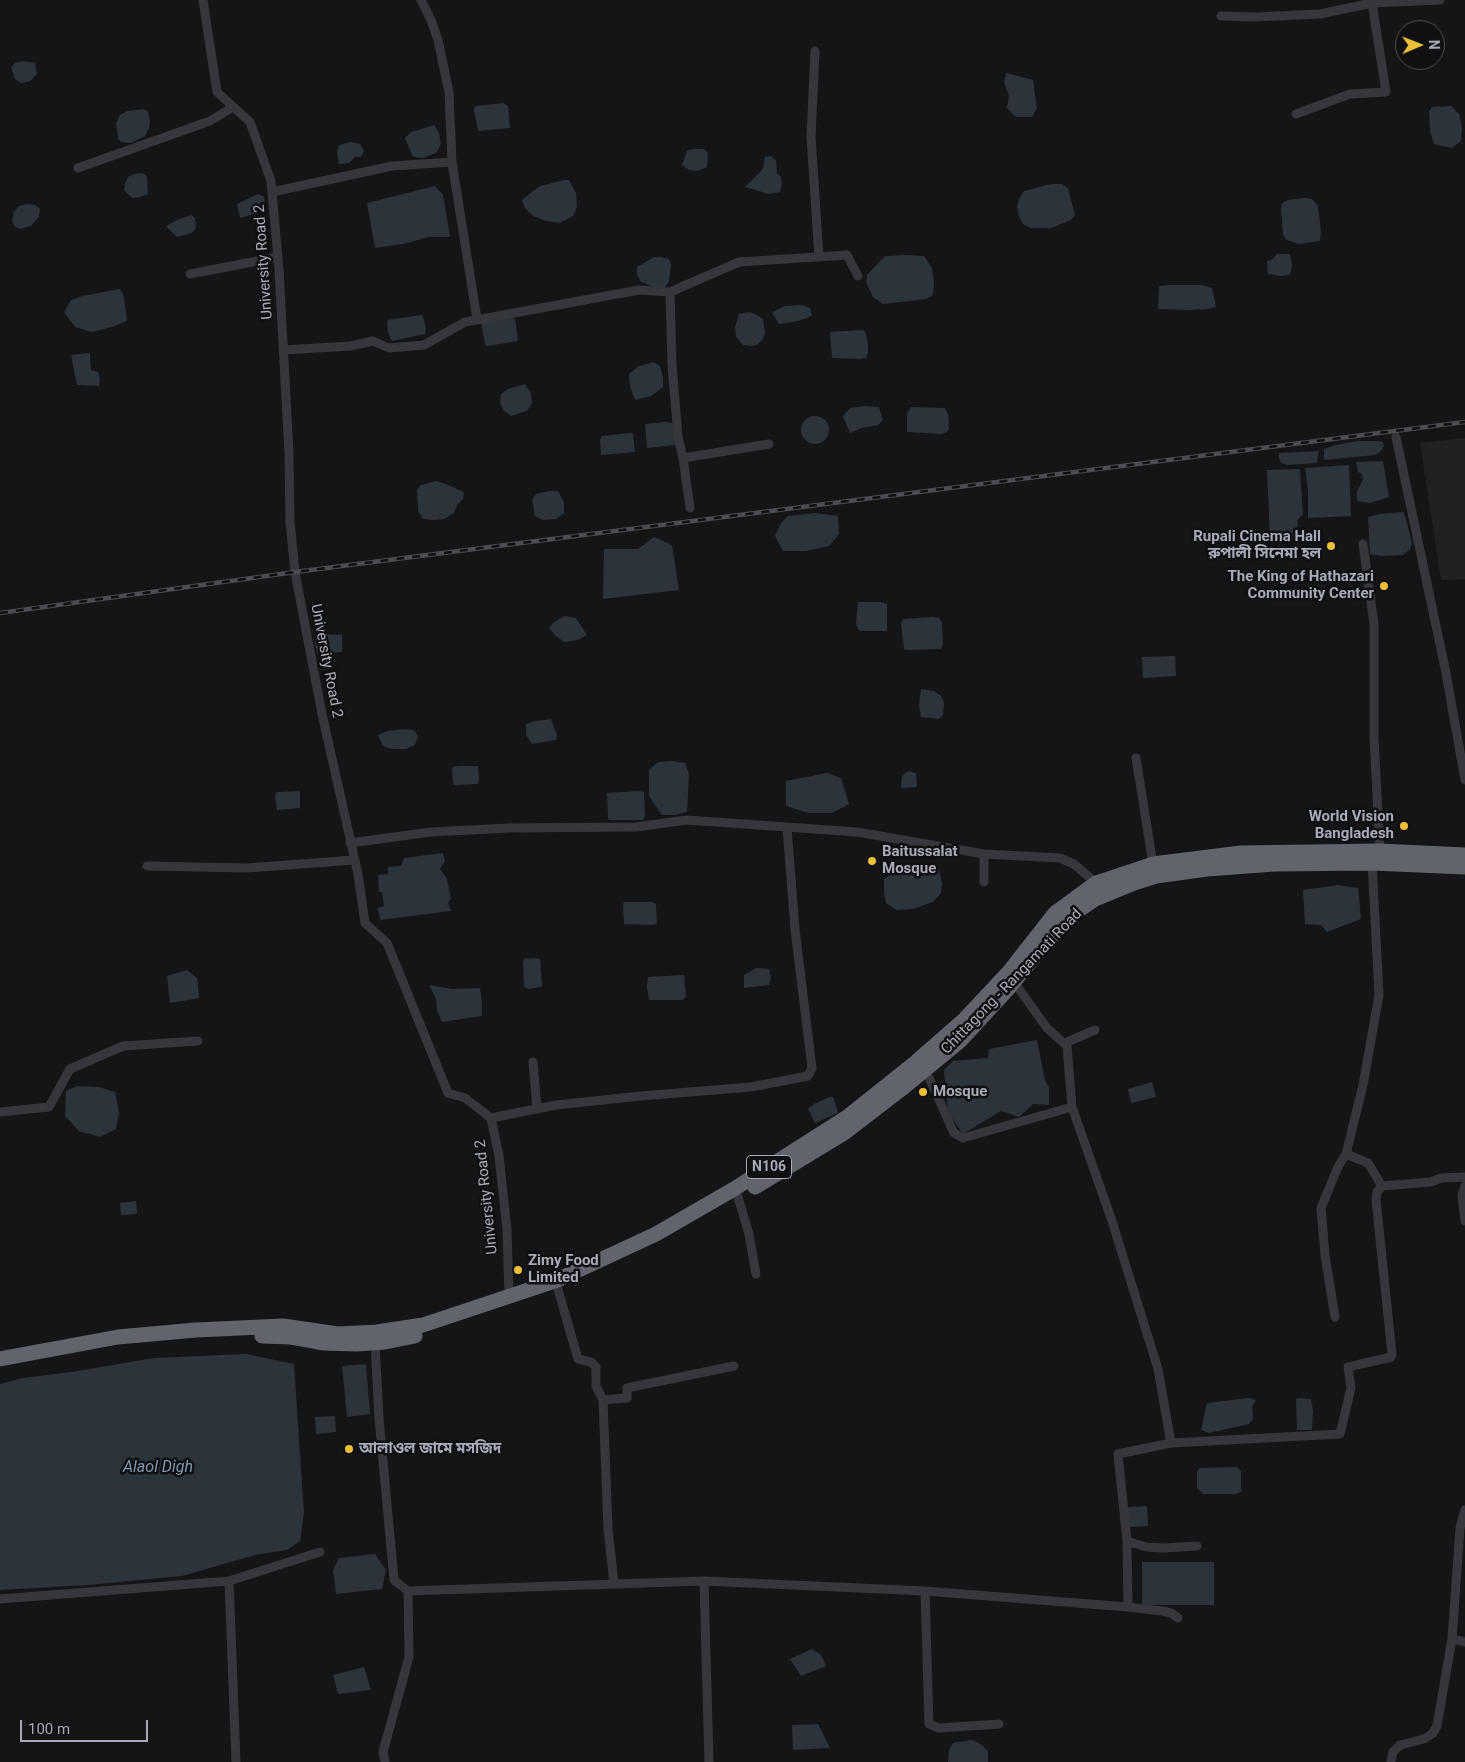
<!DOCTYPE html>
<meta charset="utf-8">
<style>
body{margin:0}
#map{position:relative;width:1465px;height:1762px;overflow:hidden;background:#151517;font-family:Roboto,sans-serif}
canvas{display:block}
.north{position:absolute;left:1395px;top:20px;width:50px;height:50px;box-sizing:border-box;background:#101012;border:1px solid #4c4e54;border-radius:50%;rotate:89deg;font-size:14px;font-weight:700;line-height:20px;text-align:center;color:#a7abb7}
.north::after{content:'';display:block;margin:auto;width:18px;height:22px;background:#eec037;clip-path:polygon(50% 0,100% 100%,50% 72%,0 100%)}
.scale{position:absolute;left:20px;top:1720px;width:128px;height:22px;box-sizing:border-box;border:2px solid #a7abb7;border-top:0;padding-left:6px;font-size:15px;line-height:18px;white-space:nowrap;color:#a7abb7;-webkit-text-stroke:4px #101012;paint-order:stroke}
</style>
<div id="map">
<canvas width="1465" height="1762"></canvas>
<div class="north">N</div>
<div class="scale">100 m</div>
</div>
<script>
const ctx = document.querySelector('canvas').getContext('2d');
ctx.lineJoin = 'round';
function fill(path, color) {
  ctx.fillStyle = color;
  ctx.fill(path, 'evenodd');
}
function poly(rows) {
  const path = new Path2D();
  for (const r of rows) {
    if (r.length === 3) {
      path.moveTo(r[0] + r[2], r[1]);
      path.arc(r[0], r[1], r[2], 0, 2 * Math.PI);
      continue;
    }
    path.moveTo(r[0], r[1]);
    for (let i = 2; i < r.length; i += 2) path.lineTo(r[i], r[i + 1]);
  }
  return path;
}
function trace(path, color, width, dash) {
  ctx.strokeStyle = color;
  ctx.lineWidth = width;
  ctx.lineCap = dash ? 'butt' : 'round';
  ctx.setLineDash(dash || []);
  ctx.stroke(path);
}
function label(font, color, halo, rows, align = 'center') {
  ctx.font = font + ' Roboto,"Noto Sans Bengali",sans-serif';
  ctx.lineWidth = 5;
  ctx.setLineDash([]);
  ctx.textBaseline = 'middle';
  ctx.strokeStyle = halo;
  ctx.fillStyle = color;
  for (const [text, x, y, turn = 0] of rows) {
    ctx.save();
    ctx.translate(x, y);
    ctx.rotate((+turn || 0) * Math.PI / 180);
    ctx.textAlign = isNaN(turn) ? turn : align;
    if (halo) ctx.strokeText(text, 0, 0);
    ctx.fillText(text, 0, 0);
    ctx.restore();
  }
}
fill(poly([
 [1465,438,1465,579,1441,580,1420,443]
]), '#212124');
fill(poly([
 [24,61,35,63,37,74,30,81,21,83,15,79,11,67,15,63],
 [1006,73,1033,80,1037,108,1032,117,1016,117,1007,108,1009,96,1004,82],
 [503,103,508,106,510,128,478,131,474,111,475,106],
 [1451,106,1459,114,1462,128,1461,141,1452,148,1434,144,1430,131,1429,111,1432,107],
 [144,109,148,112,150,121,149,128,145,136,131,143,121,142,118,139,116,123,120,115,127,111],
 [434,125,439,133,441,144,436,153,423,158,413,157,405,138,411,132],
 [351,142,360,144,364,151,361,157,355,157,349,163,339,164,337,152,339,145],
 [694,149,704,149,708,153,707,167,698,171,689,170,682,165,687,151],
 [771,156,776,160,777,173,781,177,782,184,780,192,769,194,745,187,763,169,765,157],
 [142,173,147,176,148,194,140,197,132,198,124,190,125,183,129,176,135,174],
 [564,180,569,180,576,193,577,207,573,216,560,223,546,221,533,216,525,208,522,200,532,192,540,186],
 [1051,184,1062,184,1068,188,1075,215,1071,220,1051,228,1031,228,1023,224,1019,217,1017,207,1019,199,1024,191],
 [435,186,443,195,450,237,429,237,403,244,375,248,367,203],
 [258,194,264,197,266,210,240,218,237,204],
 [1305,198,1312,199,1318,206,1321,232,1320,241,1299,244,1287,240,1283,235,1281,209,1282,203,1288,200],
 [28,204,35,205,40,209,39,217,31,226,20,229,14,226,12,220,14,212,19,206],
 [191,215,195,218,196,228,192,233,177,237,166,226,177,220],
 [1277,254,1290,254,1292,265,1291,272,1289,275,1281,276,1268,274,1267,261,1273,259],
 [906,255,924,256,932,268,934,283,933,295,926,299,883,304,873,297,866,282,867,275,885,256],
 [654,257,661,257,669,259,671,264,669,282,664,288,651,286,641,282,637,274,637,267],
 [1169,285,1201,285,1212,288,1216,307,1208,309,1189,310,1158,309,1159,286],
 [120,289,124,297,127,321,112,327,92,332,75,327,64,312,71,300,82,296],
 [802,305,810,308,812,316,798,321,779,324,772,313,784,306],
 [749,312,755,314,763,319,765,333,763,339,757,345,750,346,743,345,736,337,735,327,739,314],
 [421,315,423,316,426,328,425,334,392,341,388,333,387,322,388,320],
 [512,318,515,319,518,341,487,346,485,344,481,322],
 [862,330,865,331,868,343,868,353,866,358,860,359,832,358,830,332],
 [90,353,91,370,98,372,100,380,99,386,77,385,71,355],
 [654,362,660,366,663,377,663,387,651,396,635,400,630,386,629,374,639,366],
 [525,384,531,393,532,403,527,411,511,416,503,410,500,402,501,394,508,389],
 [865,406,879,407,883,420,878,425,862,428,850,433,843,416,850,408],
 [911,407,945,408,948,414,949,429,947,432,941,434,907,432,907,414],
 [815,430,14],
 [665,422,673,423,675,445,647,448,645,424],
 [631,433,633,434,635,452,601,455,600,440,602,436],
 [1358,441,1382,441,1384,446,1381,451,1375,455,1324,460,1324,449,1336,445],
 [1319,451,1317,463,1288,465,1281,463,1279,458,1279,453],
 [1383,461,1389,497,1370,503,1357,501,1357,491,1363,480,1362,474,1358,472,1356,462],
 [1349,465,1351,516,1308,518,1308,490,1305,468],
 [1300,469,1303,514,1298,519,1297,540,1270,539,1267,470],
 [436,481,446,484,464,492,463,499,457,505,454,513,444,519,435,520,423,519,418,511,417,490,421,485],
 [549,491,558,491,564,502,564,513,556,519,543,520,535,516,532,500,536,494],
 [1404,512,1412,543,1410,549,1403,555,1381,556,1370,554,1368,517,1380,514],
 [815,513,838,516,839,534,829,546,806,551,783,551,775,536,781,523,788,516],
 [654,537,672,545,679,590,603,599,604,549,638,549],
 [858,602,880,602,887,604,887,630,886,631,859,631,856,624],
 [564,616,576,618,587,635,578,640,564,642,556,636,549,628,553,623],
 [933,617,939,618,942,623,943,645,941,649,907,650,904,649,901,624,903,619],
 [316,634,342,635,342,652,321,654,317,653,315,644],
 [1175,656,1176,676,1143,678,1142,657],
 [921,689,934,691,941,696,944,703,943,715,939,719,921,717,919,705],
 [551,719,557,735,556,740,532,744,526,735,526,724,535,721],
 [403,729,414,730,418,736,415,745,406,749,391,749,383,746,378,735,387,731],
 [671,761,685,763,689,774,687,812,675,815,662,815,649,796,649,770,658,762],
 [460,766,478,766,479,779,478,784,455,785,453,783,452,769,453,767],
 [908,771,916,773,917,787,901,788,902,776],
 [827,773,841,778,849,804,832,813,808,813,786,806,786,781],
 [300,791,300,808,277,810,275,796,277,792],
 [638,791,644,792,644,794,645,816,643,820,610,820,608,819,607,793],
 [443,853,445,861,440,869,447,879,451,899,448,903,451,911,380,920,378,908,384,906,382,892,379,892,378,875,388,874,388,867,401,866,404,858],
 [909,868,939,869,942,883,941,893,933,902,913,909,896,910,886,903,884,892,884,879,893,873],
 [1338,885,1358,888,1361,919,1327,932,1321,925,1305,924,1303,890],
 [624,902,652,902,656,904,657,923,654,925,624,924,623,905],
 [535,958,540,959,542,985,541,987,528,989,524,986,523,962,524,959],
 [756,968,769,969,771,978,769,985,744,988,744,975],
 [187,970,197,978,199,998,170,1003,167,976],
 [684,975,686,997,682,1000,649,1000,647,987,648,977],
 [429,985,452,989,480,988,482,1001,482,1016,442,1022,437,1010,436,999],
 [1037,1040,1045,1080,1049,1088,1049,1105,1033,1104,1019,1117,1001,1111,963,1134,948,1112,944,1070,953,1061,988,1058,989,1049],
 [1152,1082,1156,1097,1131,1103,1128,1089],
 [77,1086,99,1087,115,1092,119,1113,116,1129,100,1137,79,1131,65,1116,66,1091],
 [830,1097,833,1097,835,1102,838,1113,815,1123,808,1109,814,1104],
 [136,1201,137,1214,121,1215,120,1203],
 [246,1354,294,1364,304,1513,300,1541,287,1550,255,1555,182,1576,88,1585,0,1590,0,1384,23,1378,78,1371,153,1358],
 [366,1364,370,1414,347,1417,342,1366],
 [1249,1398,1256,1400,1252,1407,1253,1419,1249,1424,1209,1433,1201,1430,1207,1403],
 [1299,1398,1311,1399,1313,1411,1312,1430,1297,1430,1296,1399],
 [335,1416,336,1432,316,1434,315,1417],
 [1237,1467,1241,1471,1241,1492,1235,1494,1203,1494,1197,1488,1197,1471,1200,1468],
 [1147,1506,1148,1526,1128,1527,1128,1507],
 [375,1554,386,1570,382,1589,336,1594,333,1570,339,1558],
 [1142,1562,1214,1562,1214,1605,1142,1605],
 [812,1649,821,1655,826,1666,801,1676,790,1659],
 [364,1667,371,1690,338,1694,333,1675],
 [818,1724,830,1748,793,1750,792,1725],
 [972,1740,982,1745,988,1751,988,1762,948,1762,949,1750,953,1743]
]), '#2c333b');
trace(poly([
 [203,0,217,92,250,122,271,181,279,270,289,453,290,522,295,572,322,714,358,874,365,923,387,943,448,1093,465,1098,491,1118,499,1156,507,1230,509,1296],
 [421,0,431,20,438,40,449,92,452,162,477,319],
 [1221,16,1255,17,1320,14,1372,3,1440,0],
 [815,51,811,137,819,257],
 [1296,114,1350,94,1386,92,1372,3],
 [78,168,210,121,233,107],
 [272,192,392,166,452,162],
 [190,274,278,257],
 [670,292,672,365,678,437,683,458,769,444],
 [284,350,351,346,373,341,389,348,424,345,465,322,639,290,670,292,739,262,847,255,858,276],
 [1396,437,1446,673,1465,780],
 [683,458,690,508],
 [1363,544,1374,624,1374,739,1380,851],
 [1136,758,1153,864],
 [350,843,431,832,509,828,636,827,687,820,857,832,984,854,1060,858,1074,864,1096,883],
 [984,854,984,882],
 [147,866,247,868,354,860],
 [1065,1043,1095,1030],
 [533,1062,537,1109],
 [925,1069,954,1133,963,1138,1072,1107],
 [0,1112,49,1107,70,1069,123,1046,198,1041],
 [491,1118,556,1105,641,1096,751,1087,808,1076,812,1068,795,929,787,828],
 [1382,1186,1431,1182,1441,1178,1465,1177],
 [1465,1186,1462,1195,1465,1221],
 [738,1197,749,1234,756,1274],
 [557,1286,578,1359,591,1362,596,1367,596,1386,603,1400,608,1529,614,1584],
 [1335,1317,1325,1255,1321,1208,1338,1167,1346,1154],
 [375,1343,379,1418,394,1580,408,1591,409,1657,383,1752,385,1762],
 [603,1400,627,1398,627,1388,734,1366],
 [1171,1443,1340,1434,1351,1388,1348,1367,1391,1357,1392,1354,1376,1200,1377,1192,1382,1186,1368,1163,1346,1154,1363,1085,1379,995,1372,863],
 [1127,1541,1146,1547,1163,1548,1197,1546],
 [229,1581,236,1762],
 [408,1591,704,1581],
 [925,1591,929,1724,939,1728,999,1724],
 [0,1599,229,1581,320,1552],
 [1128,1607,1162,1611,1171,1613,1178,1618],
 [1452,1639,1465,1642],
 [709,1762,704,1581,925,1591,1128,1607,1127,1541,1118,1454,1171,1443,1158,1369,1112,1221,1072,1107,1067,1046,1047,1028,1014,982],
 [1391,1762,1393,1752,1400,1745,1424,1739,1432,1734,1437,1726,1452,1639,1460,1528,1465,1510]
]), '#36373c', 9);
trace(poly([
 [755,1187,844,1133,904,1087,960,1041,1007,990,1049,939,1073,914,1095,899,1134,883,1156,876,1207,869,1274,864,1372,863,1465,867],
 [262,1336,291,1337,324,1343,357,1344,385,1342,415,1336],
 [0,1359,118,1337,196,1330,283,1326,338,1334,377,1332,423,1325,555,1281,656,1234,734,1189,847,1117,916,1062,964,1020,1008,973,1055,913,1096,883,1153,864,1241,853,1380,851,1465,855]
]), '#62646d', 15);
const rail = poly([
 [0,613,295,572,1465,422]
]);
trace(rail, '#4b4d53', 4.5);
trace(rail, '#101012', 2.5, [8]);
for (const [x, y, r, color] of [
 [1331,546,5,"#eec037"],
 [1384,586,5,"#eec037"],
 [1404,826,5,"#eec037"],
 [872,861,5,"#eec037"],
 [923,1092,5,"#eec037"],
 [518,1270,5,"#eec037"],
 [349,1449,5,"#eec037"]
]) {
  const dot = new Path2D();
  dot.arc(x, y, r, 0, 2 * Math.PI);
  ctx.fillStyle = color;
  ctx.fill(dot);
  trace(dot, '#101012', 2);
}
for (const [x, y, w] of [
 [769,1167,45]
]) {
  const box = new Path2D();
  box.roundRect(x - w / 2, y - 11.5, w, 23, 4);
  ctx.fillStyle = '#101012';
  ctx.fill(box);
  trace(box, '#a7abb7', 1);
}
label('bold 14px', '#a7abb7', null, [
 ["N106",769,1167]
]);
label('15px', '#a7abb7', '#101012', [
 ["University Road 2",264,262,-94],
 ["University Road 2",326,661,79],
 ["Chittagong - Rangamati Road",1012,982,-46],
 ["University Road 2",487,1197,-96]
]);
label('bold 15px', '#a7abb7', '#101012', [
 ["Rupali Cinema Hall",1321,537,"right"],
 ["রুপালী সিনেমা হল",1321,554,"right"],
 ["The King of Hathazari",1374,577,"right"],
 ["Community Center",1374,594,"right"],
 ["World Vision",1394,817,"right"],
 ["Bangladesh",1394,834,"right"],
 ["Baitussalat",882,852],
 ["Mosque",882,869],
 ["Mosque",933,1092],
 ["Zimy Food",528,1261],
 ["Limited",528,1278],
 ["আলাওল জামে মসজিদ",359,1449]
], 'left');
label('italic 16px', '#7f95b1', '#101012', [
 ["Alaol Digh",158,1468]
]);
</script>
